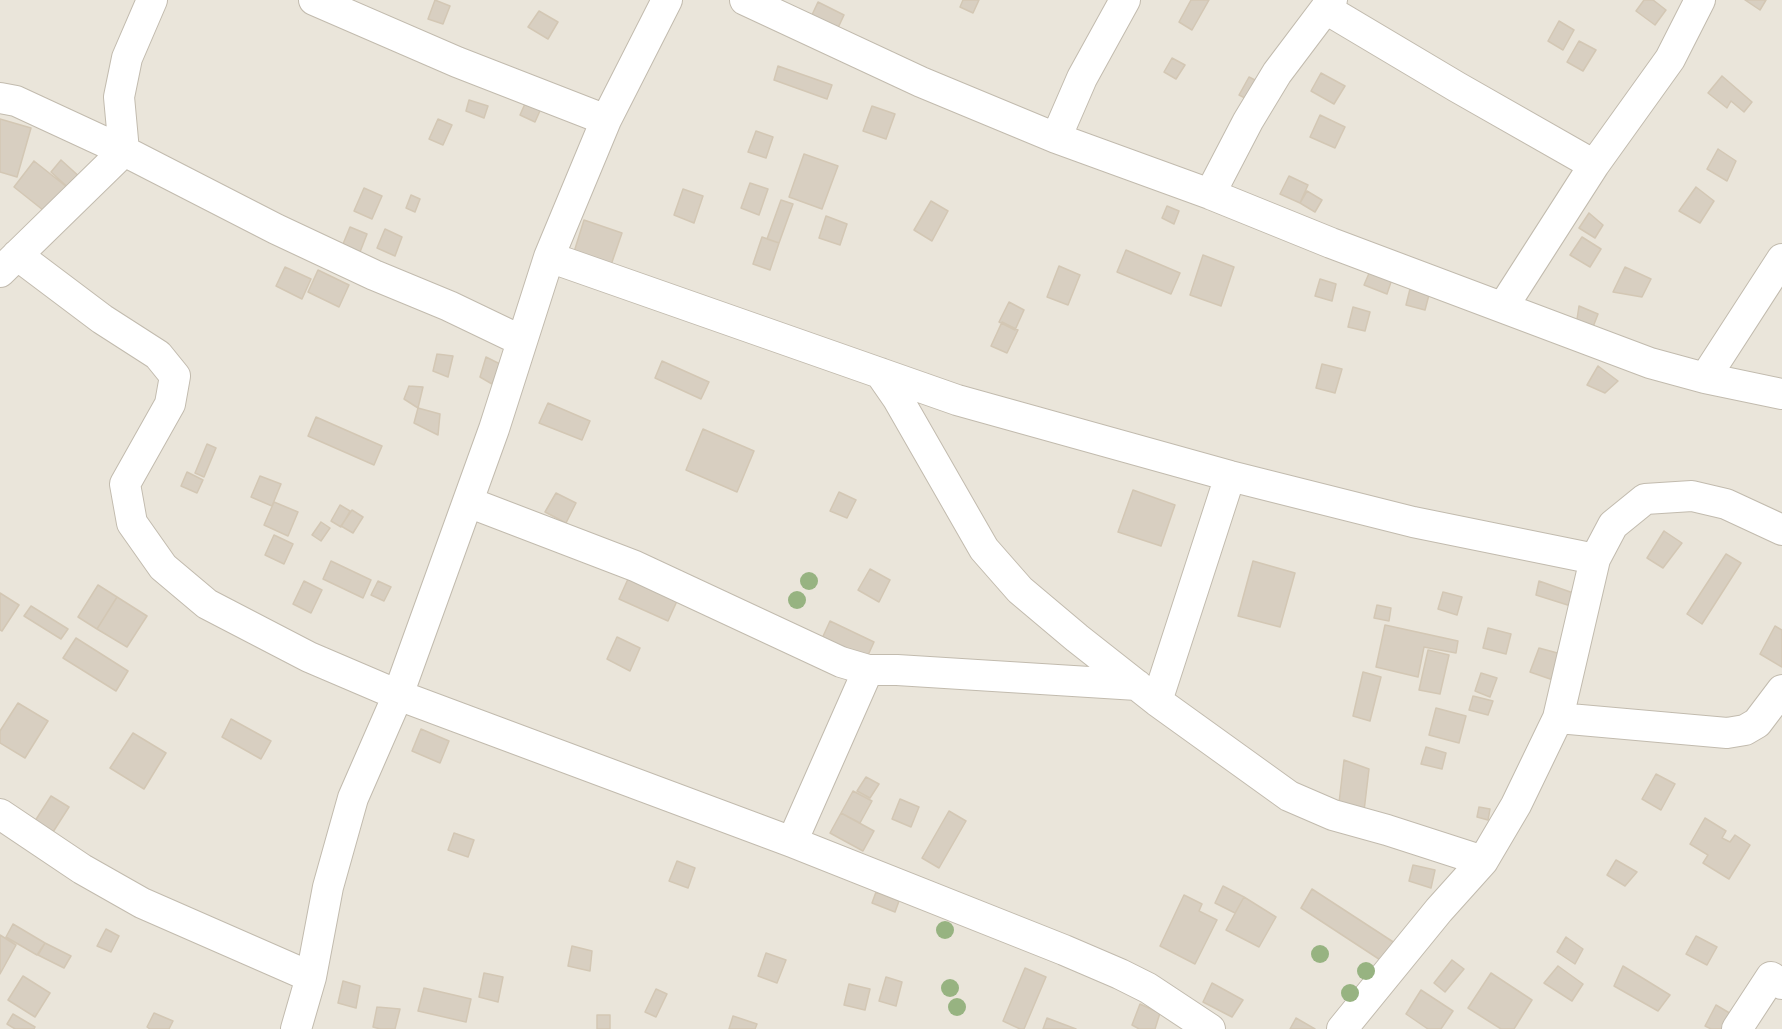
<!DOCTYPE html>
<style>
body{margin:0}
canvas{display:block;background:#f6f3ec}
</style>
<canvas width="1782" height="1029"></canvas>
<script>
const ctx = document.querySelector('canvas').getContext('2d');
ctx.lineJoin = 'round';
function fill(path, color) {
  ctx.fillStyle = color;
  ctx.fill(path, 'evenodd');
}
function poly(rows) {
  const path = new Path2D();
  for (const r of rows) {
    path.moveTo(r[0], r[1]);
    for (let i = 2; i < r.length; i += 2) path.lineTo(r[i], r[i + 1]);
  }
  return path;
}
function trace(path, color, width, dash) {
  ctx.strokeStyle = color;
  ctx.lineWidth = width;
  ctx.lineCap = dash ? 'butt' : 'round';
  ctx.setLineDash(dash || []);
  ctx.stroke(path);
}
fill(poly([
 [0,0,1782,0,1782,1029,0,1029]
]), '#eae5da');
const building = poly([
 [435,0,450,6,443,24,428,19,435,0],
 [963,0,979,0,973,13,960,7,963,0],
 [1191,0,1209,0,1192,30,1179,22,1191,0],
 [1644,0,1653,0,1666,10,1655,25,1636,11,1644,0],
 [1745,0,1766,0,1760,10,1745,0],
 [818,2,844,15,837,30,811,17,818,2],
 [539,11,558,22,548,39,528,27,539,11],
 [1559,21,1574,30,1563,50,1548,41,1559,21],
 [1579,41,1596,50,1583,71,1567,62,1579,41],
 [1172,58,1185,65,1176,79,1164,72,1172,58],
 [778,66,832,85,827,99,774,80,778,66],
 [1321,73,1345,86,1334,104,1311,91,1321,73],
 [1722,76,1752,102,1744,112,1731,101,1727,108,1708,93,1722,76],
 [1249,77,1263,84,1253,102,1239,95,1249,77],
 [528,97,543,104,535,122,520,115,528,97],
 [469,100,488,106,484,118,466,111,469,100],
 [872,106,895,114,886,139,863,131,872,106],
 [1320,115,1345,127,1335,148,1310,137,1320,115],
 [0,119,31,128,17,177,0,172,0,119],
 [438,119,452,125,443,145,429,139,438,119],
 [756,131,773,137,766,158,748,152,756,131],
 [1718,149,1736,161,1727,181,1707,169,1718,149],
 [804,154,838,166,822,209,789,197,804,154],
 [61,160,82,179,72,191,51,172,61,160],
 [34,161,68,188,48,214,14,187,34,161],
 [1289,176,1308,185,1300,203,1280,194,1289,176],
 [750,183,768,189,759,215,741,208,750,183],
 [1696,187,1714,201,1700,223,1679,211,1696,187],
 [364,188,382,196,372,219,354,211,364,188],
 [683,189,703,196,694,223,674,215,683,189],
 [1307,191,1322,200,1315,212,1300,203,1307,191],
 [411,195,420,199,415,212,406,208,411,195],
 [781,200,793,204,779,243,767,239,781,200],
 [931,201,948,211,932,241,914,230,931,201],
 [1167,206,1179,211,1174,224,1162,218,1167,206],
 [1589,213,1603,225,1595,238,1579,228,1589,213],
 [826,216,847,224,840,245,819,238,826,216],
 [584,220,622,233,611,265,574,252,584,220],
 [350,227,367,234,360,252,343,244,350,227],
 [385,229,402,237,395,256,377,248,385,229],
 [762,237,779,243,770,270,753,264,762,237],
 [1582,237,1601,249,1590,267,1570,255,1582,237],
 [1126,250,1180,273,1171,294,1117,272,1126,250],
 [1203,255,1234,267,1221,306,1190,295,1203,255],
 [1059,266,1080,275,1068,305,1047,297,1059,266],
 [285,267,311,279,302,299,276,286,285,267],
 [1625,267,1651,279,1642,297,1613,292,1625,267],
 [318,270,349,285,339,307,308,292,318,270],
 [1370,271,1392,279,1387,294,1364,285,1370,271],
 [1320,279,1336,284,1332,301,1315,296,1320,279],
 [1411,285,1430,291,1425,310,1406,305,1411,285],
 [1009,302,1024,310,1015,330,999,322,1009,302],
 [1579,306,1598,314,1593,327,1576,326,1579,306],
 [1353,307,1370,312,1365,331,1348,327,1353,307],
 [1002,322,1018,330,1007,353,991,346,1002,322],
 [437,354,453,356,448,377,433,371,437,354],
 [486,357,500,364,492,384,480,377,486,357],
 [662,361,709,382,701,399,655,378,662,361],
 [1322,364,1342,369,1335,393,1316,388,1322,364],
 [1598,366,1618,381,1605,393,1587,385,1598,366],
 [409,386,423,387,418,408,404,399,409,386],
 [548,403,590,421,582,440,539,423,548,403],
 [418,408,440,414,438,435,414,423,418,408],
 [316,417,382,446,374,465,308,436,316,417],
 [703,429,754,451,737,492,686,470,703,429],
 [207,444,216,448,204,477,195,473,207,444],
 [187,472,203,480,197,493,181,486,187,472],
 [260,476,281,484,272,506,251,497,260,476],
 [1133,490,1175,505,1161,546,1118,532,1133,490],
 [839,492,856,500,847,518,830,511,839,492],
 [556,493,576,503,566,523,545,512,556,493],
 [274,502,298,512,288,536,264,525,274,502],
 [340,505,350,511,341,527,331,521,340,505],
 [352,510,363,517,353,533,341,526,352,510],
 [321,522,330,528,321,541,312,535,321,522],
 [1664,531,1682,543,1663,568,1647,558,1664,531],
 [274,535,293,544,284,564,265,555,274,535],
 [1726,554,1741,563,1702,624,1687,614,1726,554],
 [331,561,371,580,363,598,323,579,331,561],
 [1253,561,1295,573,1280,627,1238,616,1253,561],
 [870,569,890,580,879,602,858,590,870,569],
 [628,579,677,601,668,621,619,599,628,579],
 [304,581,322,590,311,613,293,604,304,581],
 [378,581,391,587,384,601,371,595,378,581],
 [1539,581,1579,595,1574,607,1536,595,1539,581],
 [98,585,117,597,97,629,78,617,98,585],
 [1443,592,1462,597,1457,615,1438,609,1443,592],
 [0,593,19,605,2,631,0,630,0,593],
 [117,597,147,616,127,647,97,629,117,597],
 [1377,605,1391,608,1389,621,1374,618,1377,605],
 [31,606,68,629,61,639,24,616,31,606],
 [830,621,874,642,864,664,820,643,830,621],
 [1385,625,1458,641,1456,653,1424,647,1418,677,1376,667,1385,625],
 [1775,626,1782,630,1782,667,1760,654,1775,626],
 [1488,628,1511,634,1506,654,1483,648,1488,628],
 [617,637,640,648,630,671,607,659,617,637],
 [76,638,128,671,116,691,63,658,76,638],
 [1539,648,1561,654,1556,681,1530,672,1539,648],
 [1428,650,1449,655,1440,694,1419,690,1428,650],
 [1363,672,1381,677,1370,721,1353,716,1363,672],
 [1481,673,1497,678,1490,697,1475,691,1481,673],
 [1473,696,1493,701,1488,715,1469,710,1473,696],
 [18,703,48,721,25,758,0,743,0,731,18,703],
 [1436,708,1466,716,1459,743,1429,735,1436,708],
 [231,719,271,741,261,759,222,737,231,719],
 [421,729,449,741,440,763,412,751,421,729],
 [133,733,166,753,144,789,110,768,133,733],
 [1426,747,1446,753,1442,769,1421,764,1426,747],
 [1344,760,1369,769,1364,811,1339,803,1344,760],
 [1656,774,1675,784,1661,810,1642,799,1656,774],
 [866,777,879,784,870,798,857,791,866,777],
 [853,791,872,801,860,823,841,813,853,791],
 [51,796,69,807,53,832,35,821,51,796],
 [900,799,919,807,911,827,892,819,900,799],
 [1479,807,1490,809,1488,820,1477,817,1479,807],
 [949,811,966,821,939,868,922,858,949,811],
 [841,813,874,831,863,851,830,833,841,813],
 [1705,818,1726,831,1722,838,1730,842,1735,835,1750,845,1729,879,1703,863,1708,855,1690,844,1705,818],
 [454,833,474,840,468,857,448,850,454,833],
 [1616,860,1637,872,1625,886,1607,875,1616,860],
 [677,861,695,868,688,888,669,881,677,861],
 [1413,865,1435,870,1431,888,1409,881,1413,865],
 [1223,886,1244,897,1235,913,1215,903,1223,886],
 [1312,889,1401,947,1388,965,1301,908,1312,889],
 [876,892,899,901,895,912,872,903,876,892],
 [1184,895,1202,904,1199,911,1217,920,1195,964,1160,946,1184,895],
 [1244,897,1276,917,1259,947,1226,930,1244,897],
 [13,924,45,943,37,955,6,937,13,924],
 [106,929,119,936,111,952,97,946,106,929],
 [0,935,16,945,0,974,0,935],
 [1696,936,1717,947,1707,965,1686,954,1696,936],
 [1566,937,1583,949,1575,964,1557,952,1566,937],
 [45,943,71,956,64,968,38,955,45,943],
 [572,946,592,951,590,971,568,966,572,946],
 [766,953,786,960,777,983,758,976,766,953],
 [1452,960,1464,969,1445,992,1434,983,1452,960],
 [1558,966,1583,984,1572,1001,1544,983,1558,966],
 [1623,966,1670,995,1658,1011,1614,986,1623,966],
 [1025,968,1046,977,1024,1029,1020,1029,1003,1021,1025,968],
 [484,973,503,977,498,1002,479,997,484,973],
 [1491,973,1532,1000,1514,1029,1501,1029,1468,1008,1491,973],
 [23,976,50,993,35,1017,8,1000,23,976],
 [886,977,902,982,896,1006,879,1001,886,977],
 [343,981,360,986,356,1008,338,1003,343,981],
 [1212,983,1243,1000,1232,1017,1203,1002,1212,983],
 [849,984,870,989,865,1010,844,1005,849,984],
 [424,988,471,999,466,1022,418,1011,424,988],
 [656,989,667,994,656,1017,645,1012,656,989],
 [1421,990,1453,1011,1441,1029,1428,1029,1406,1014,1421,990],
 [1140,1004,1160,1013,1155,1029,1139,1029,1132,1025,1140,1004],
 [1716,1005,1738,1018,1729,1029,1711,1029,1705,1026,1716,1005],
 [377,1007,400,1009,395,1029,380,1029,373,1027,377,1007],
 [154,1013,173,1021,169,1029,150,1029,147,1027,154,1013],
 [13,1014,35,1027,34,1029,15,1029,7,1024,13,1014],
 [597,1015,610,1015,610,1029,597,1029,597,1015],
 [733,1016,757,1024,755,1029,729,1029,733,1016],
 [1047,1018,1076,1029,1043,1029,1047,1018],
 [1296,1018,1315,1029,1290,1029,1296,1018]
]);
fill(building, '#d8cfc1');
trace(building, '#d3c7b4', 1.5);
const minor = poly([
 [314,0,457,62,606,120],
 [745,0,921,82,1056,138,1210,194,1331,243,1650,363,1705,378,1782,394],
 [1326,9,1457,87,1594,165],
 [0,98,16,101,124,151,276,229,374,275,449,306,522,341],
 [1056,138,1082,78,1125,0],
 [1210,194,1248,121,1277,73,1332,0],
 [17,255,102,319,158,355,175,376,170,404,125,484,132,523,163,567,207,604,309,657,398,695,792,842,1064,950,1120,974,1148,988,1210,1029],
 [549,257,957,400,1230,476,1413,522,1595,559],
 [0,272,124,151,119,97,127,58,152,0],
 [1503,307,1594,165,1670,59,1700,0],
 [880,373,898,399,984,549,1020,590,1077,638,1157,701,1289,796,1333,815,1387,830,1483,861],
 [1705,378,1782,259],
 [468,502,635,566,841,662,868,670,897,670,1137,685],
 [1157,701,1230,476],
 [1558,718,1595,559,1613,525,1645,499,1692,496,1726,504,1782,530],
 [0,814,82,869,142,903,311,977],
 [792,842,868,670],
 [296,1029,311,977,328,887,353,798,398,695,494,429,549,257,606,120,667,0],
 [1342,1029,1439,910,1483,861,1516,805,1558,718,1727,733,1745,730,1757,723,1782,690],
 [1737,1029,1771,977,1782,984]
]);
trace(minor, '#c2bbae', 32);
trace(minor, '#fff', 30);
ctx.fillStyle = '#97b381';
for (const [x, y] of [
 [809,581],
 [797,600],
 [945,930],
 [1320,954],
 [1366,971],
 [950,988],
 [1350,993],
 [957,1007]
]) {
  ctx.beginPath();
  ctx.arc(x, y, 9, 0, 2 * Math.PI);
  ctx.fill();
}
</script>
